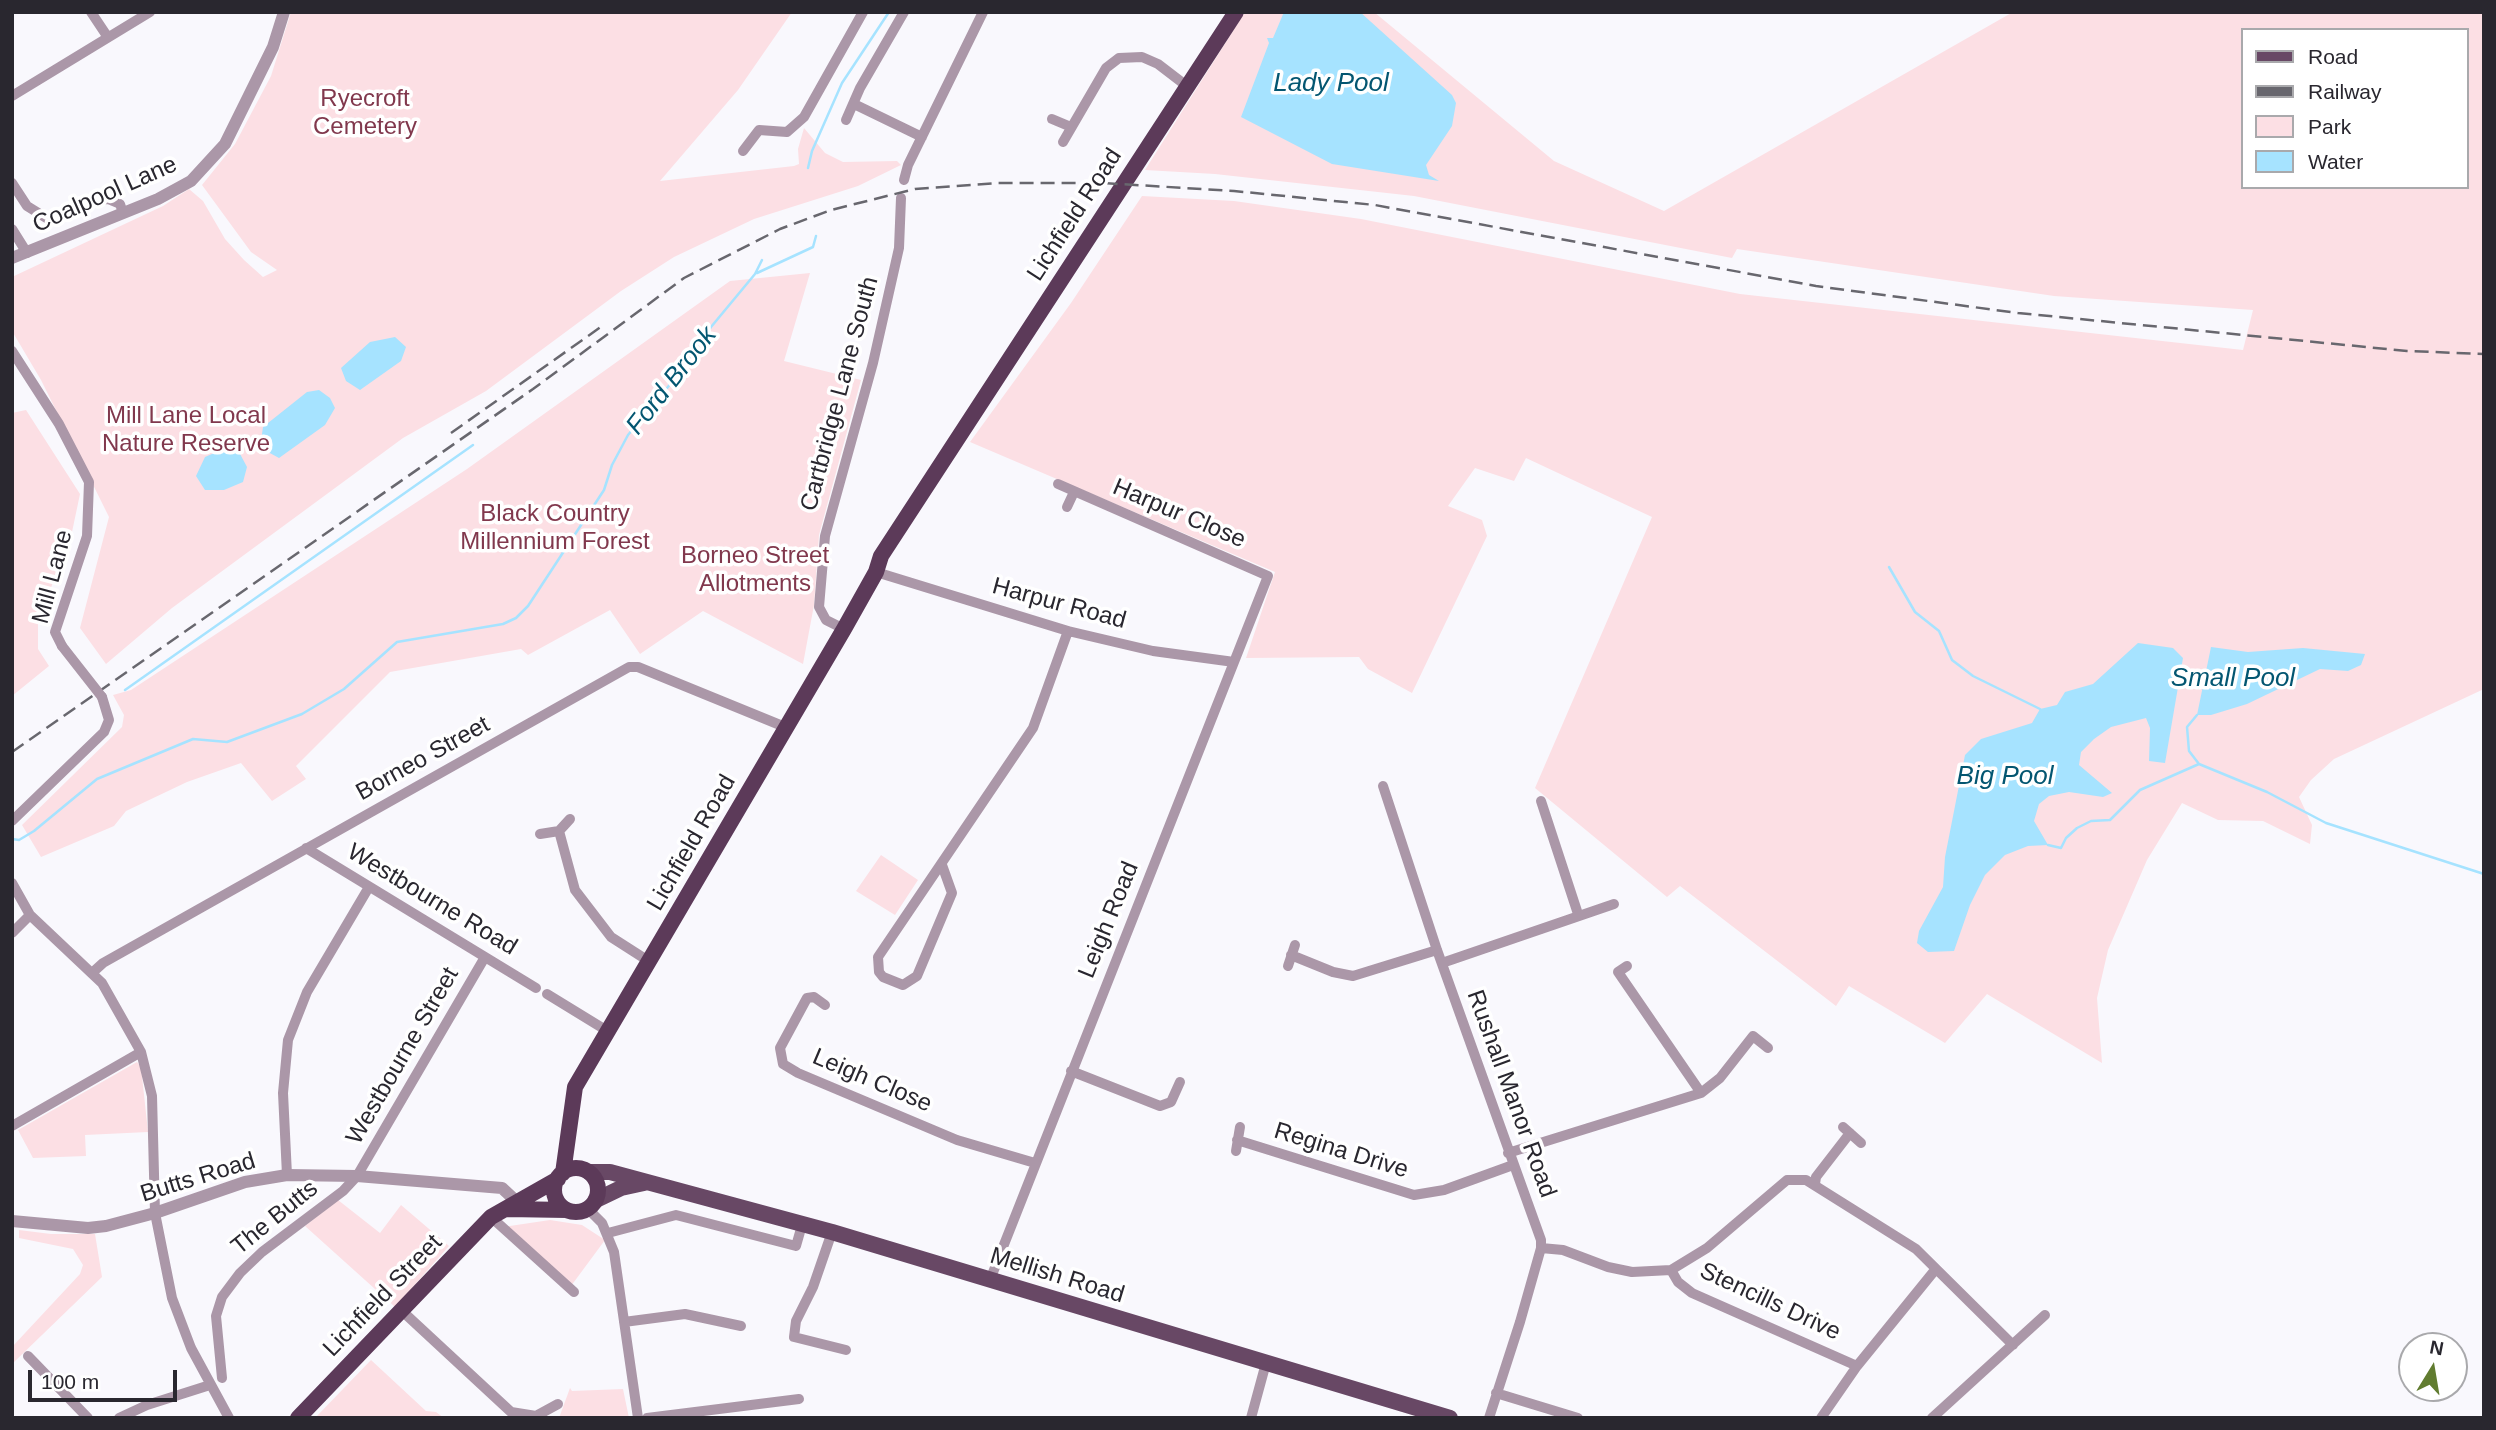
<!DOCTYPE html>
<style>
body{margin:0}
#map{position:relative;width:2496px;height:1430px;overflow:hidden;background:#f9f8fd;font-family:Arial,sans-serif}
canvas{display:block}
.frame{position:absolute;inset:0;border:14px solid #29272f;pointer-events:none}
.legend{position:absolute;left:2241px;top:28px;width:228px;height:161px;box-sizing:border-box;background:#fff;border:2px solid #a9a9ac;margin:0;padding:9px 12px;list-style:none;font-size:21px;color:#29272f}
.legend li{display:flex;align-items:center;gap:14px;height:35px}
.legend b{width:35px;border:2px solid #a9a9ac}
.north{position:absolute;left:2398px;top:1332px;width:70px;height:70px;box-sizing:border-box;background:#fff;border:2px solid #a9a9ac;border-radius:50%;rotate:11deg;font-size:19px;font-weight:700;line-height:28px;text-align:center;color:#29272f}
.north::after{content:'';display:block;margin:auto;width:24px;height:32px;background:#617c30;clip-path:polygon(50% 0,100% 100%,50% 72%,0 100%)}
.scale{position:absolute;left:28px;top:1370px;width:149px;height:32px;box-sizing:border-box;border:4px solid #29272f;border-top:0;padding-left:9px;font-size:21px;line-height:24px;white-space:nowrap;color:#29272f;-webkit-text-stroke:5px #fff;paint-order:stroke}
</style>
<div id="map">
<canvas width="2496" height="1430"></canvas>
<div class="frame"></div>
<ul class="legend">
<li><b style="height:9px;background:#684865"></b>Road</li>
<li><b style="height:9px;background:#68676e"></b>Railway</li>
<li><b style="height:19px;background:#fcdfe4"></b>Park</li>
<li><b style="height:19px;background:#a6e3ff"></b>Water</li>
</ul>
<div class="north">N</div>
<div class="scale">100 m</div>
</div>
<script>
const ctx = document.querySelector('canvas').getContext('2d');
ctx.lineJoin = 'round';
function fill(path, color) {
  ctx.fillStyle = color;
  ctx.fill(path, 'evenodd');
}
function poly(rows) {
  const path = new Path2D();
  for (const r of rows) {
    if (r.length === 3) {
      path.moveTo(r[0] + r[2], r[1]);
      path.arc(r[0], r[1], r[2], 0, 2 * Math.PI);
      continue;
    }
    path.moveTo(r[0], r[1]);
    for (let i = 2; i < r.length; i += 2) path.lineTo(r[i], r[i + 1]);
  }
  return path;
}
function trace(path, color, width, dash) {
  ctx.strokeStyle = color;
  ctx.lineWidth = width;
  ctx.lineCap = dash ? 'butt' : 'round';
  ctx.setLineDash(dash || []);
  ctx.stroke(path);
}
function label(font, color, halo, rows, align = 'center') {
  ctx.font = font + ' Arial,sans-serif';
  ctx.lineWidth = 7;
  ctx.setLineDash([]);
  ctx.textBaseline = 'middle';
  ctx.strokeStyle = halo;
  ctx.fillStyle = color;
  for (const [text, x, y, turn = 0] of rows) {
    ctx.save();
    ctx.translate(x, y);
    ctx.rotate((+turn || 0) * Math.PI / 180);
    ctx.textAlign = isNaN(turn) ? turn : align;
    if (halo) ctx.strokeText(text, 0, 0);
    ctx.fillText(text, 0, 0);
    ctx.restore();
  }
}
fill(poly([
 [291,12,792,12,738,90,660,181,794,166,799,164,798,149,804,128,825,153,843,162,897,161,901,165,858,186,754,219,674,257,621,291,486,391,403,438,172,608,106,664,80,628,109,517,41,380,12,331,12,277,163,206,189,189,203,201,225,239,244,260,263,277,277,270,251,252,202,185,235,144,271,76],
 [1245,12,1374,12,1554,161,1664,211,2013,12,2484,12,2484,689,2334,759,2311,780,2299,797,2312,825,2310,844,2263,821,2218,820,2182,803,2147,860,2108,950,2097,998,2102,1063,1987,994,1945,1043,1849,986,1836,1006,1680,886,1667,897,1535,788,1652,517,1526,458,1514,481,1475,468,1448,506,1482,520,1487,536,1412,693,1368,669,1359,657,1246,658,1275,572,970,442,1071,303,1142,196,1234,201,1361,219,1740,294,2243,350,2253,310,2054,296,1737,249,1732,258,1414,196,1215,174,1145,170],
 [2242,30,2466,30,2466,187,2242,187],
 [810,273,784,361,861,380,819,535,814,605,803,664,703,611,640,654,610,610,528,655,521,649,390,672,296,766,306,779,272,801,241,763,187,782,126,811,114,826,41,857,22,825,122,727,124,715,113,695,131,690,467,469,730,281],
 [26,410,80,494,72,532,38,622,38,649,49,666,12,696,12,413],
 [881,855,918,880,895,915,856,891],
 [137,1062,141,1067,148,1132,85,1135,86,1156,33,1158,18,1130],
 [338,1200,380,1233,401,1205,449,1246,395,1307,305,1226],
 [550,1220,582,1225,605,1240,571,1286,503,1227],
 [19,1230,51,1234,95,1234,102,1277,12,1364,12,1347,80,1274,83,1265,73,1249,19,1238],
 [371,1360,426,1411,436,1412,444,1418,315,1418],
 [570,1388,572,1391,623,1389,629,1418,559,1418]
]), '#fcdfe4');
fill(poly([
 [1284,12,1360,12,1452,95,1456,103,1452,126,1426,165,1429,175,1439,181,1332,164,1241,117,1269,43,1267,38,1273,38],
 [395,337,406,347,401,361,360,390,346,381,341,368,370,342],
 [319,390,330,398,335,408,325,425,279,458,268,452,261,441,263,427,307,392],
 [230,446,239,452,247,467,243,482,224,490,205,490,196,476,205,457],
 [2138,643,2173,648,2183,658,2165,763,2149,761,2150,728,2146,718,2111,727,2094,739,2081,752,2079,765,2112,793,2103,797,2069,792,2049,796,2039,804,2034,821,2048,845,2028,846,2005,855,1985,875,1970,905,1954,951,1928,952,1917,943,1919,931,1943,887,1945,857,1965,755,1981,739,2032,723,2040,709,2057,705,2065,692,2093,684],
 [2211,647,2248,652,2303,648,2365,654,2361,665,2348,671,2320,669,2247,704,2211,715,2197,715]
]), '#a6e3ff');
trace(poly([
 [808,168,812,151,842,83,889,12],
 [757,273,813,247,816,236],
 [1889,567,1915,612,1939,631,1952,660,1973,676,2040,709],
 [2181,675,2205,679],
 [125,690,473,445],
 [2197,715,2187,727,2189,751,2199,764,2267,792,2326,823,2484,874],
 [12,839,19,840,34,831,97,779,193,739,227,742,302,714,344,689,397,642,503,624,516,618,528,606,604,490,612,465,628,435,672,382,711,327,755,274,762,260],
 [2048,845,2061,848,2066,838,2077,828,2091,821,2110,820,2140,790,2199,764]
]), '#a6e3ff', 2.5);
trace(poly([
 [91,12,107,36],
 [12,96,150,12],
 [854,104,922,137],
 [1052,119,1071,127],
 [846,120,860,88,904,12],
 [1063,142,1106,68,1119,58,1142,57,1158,64,1188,87],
 [743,151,759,130,787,132,804,117,863,12],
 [904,180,908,165,983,12],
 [12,183,27,206,48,219,93,200,108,199,120,204,123,213],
 [12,229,27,253],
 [12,351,59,424,89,482,87,536,55,632,62,646],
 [1067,507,1074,492],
 [876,572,1068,631,1153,651,1234,662],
 [844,629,826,620,819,607,825,536,873,363,899,248,901,198],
 [1383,786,1437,950,1541,1240,1541,1248,1520,1322,1489,1418],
 [1541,801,1578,914],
 [12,821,104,732,109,720,102,697],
 [559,831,575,890,611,937,650,962],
 [540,834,559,831,570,819],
 [306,848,536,988],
 [942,865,952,893,917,976,903,985,883,977,879,972,878,957,1033,728,1068,631],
 [12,883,30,915,102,983,141,1052,152,1096,155,1213,172,1298,191,1348,229,1418],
 [12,933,30,915],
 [1291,955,1333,972,1353,976,1437,950],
 [1442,963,1614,904],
 [1288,966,1295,945],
 [1627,966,1618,972,1701,1093],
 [92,973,103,963,629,667,638,667,785,727],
 [547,994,609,1032],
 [825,1005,814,997,807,998,780,1048,783,1064,798,1073,957,1140,1035,1163],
 [1071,1071,1160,1106,1171,1102,1180,1082],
 [12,1126,141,1052],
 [1843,1127,1861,1143],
 [1237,1140,1414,1195,1444,1190,1513,1165],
 [1236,1151,1240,1127],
 [1508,1153,1701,1093,1720,1078,1753,1036,1768,1048],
 [287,1175,283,1093,288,1040,307,992,369,887],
 [1815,1184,1816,1177,1850,1133],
 [588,1209,602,1223,614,1252,638,1418],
 [491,1217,574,1292],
 [832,1232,813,1287,796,1321,794,1337,846,1350],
 [608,1233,676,1215,796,1246,800,1232],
 [1541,1248,1563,1250,1608,1267,1632,1272,1671,1270,1707,1248,1787,1180,1806,1180,1916,1249,2013,1345],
 [1671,1270,1678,1282,1692,1293,1857,1366],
 [990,1280,1268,576,1058,484],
 [401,1310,511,1412,536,1416,558,1404],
 [624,1322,685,1314,741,1326],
 [28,1356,88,1418],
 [222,1378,216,1316,222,1297,240,1273,262,1252,343,1191,357,1176,485,957],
 [1496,1393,1578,1418],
 [119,1418,147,1405,210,1385],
 [647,1418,799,1399],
 [1251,1418,1266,1363],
 [1821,1418,1857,1366,1935,1270],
 [1932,1418,2045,1315]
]), '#ab97a8', 10);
trace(poly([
 [12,258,158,199,191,181,225,144,273,47,284,12],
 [12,1221,88,1228,106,1226,155,1213,245,1182,287,1175,357,1176,502,1188,517,1202]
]), '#ab97a8', 12);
trace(poly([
 [589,1172,610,1172,832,1232,1450,1418],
 [596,1200,621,1188,644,1183]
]), '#684865', 16);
trace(poly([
 [576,1190,22],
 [563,1173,575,1087,844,629,876,572,881,556,1236,12],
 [507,1209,567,1210],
 [298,1418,491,1217,558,1179]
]), '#5c3a59', 16);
trace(poly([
 [451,433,605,324],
 [12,752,533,389,684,278,780,229,831,210,915,189,997,183,1103,183,1234,191,1375,205,1816,286,2018,313,2407,351,2484,354]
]), '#68676e', 2.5, [14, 7]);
trace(poly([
 [62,646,102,697]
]), '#ab97a8', 10);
label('24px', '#81384d', '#fff', [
 ["Ryecroft",365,99],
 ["Cemetery",365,127],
 ["Mill Lane Local",186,416],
 ["Nature Reserve",186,444],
 ["Black Country",555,514],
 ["Millennium Forest",555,542],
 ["Borneo Street",755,556],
 ["Allotments",755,584]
]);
label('24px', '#29272f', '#fff', [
 ["Coalpool Lane",105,195,-24],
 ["Lichfield Road",1075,215,-57],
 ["Cartbridge Lane South",840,394,-75],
 ["Harpur Close",1179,514,23],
 ["Mill Lane",53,577,-75],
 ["Harpur Road",1059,604,15],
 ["Borneo Street",423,759,-29],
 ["Lichfield Road",692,843,-60],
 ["Westbourne Road",432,900,31],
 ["Leigh Road",1109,920,-68],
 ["Westbourne Street",403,1056,-60],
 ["Leigh Close",872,1081,23],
 ["Rushall Manor Road",1511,1094,70],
 ["Regina Drive",1341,1151,17],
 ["Butts Road",198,1178,-17],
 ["The Butts",275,1218,-39],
 ["Mellish Road",1057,1276,17],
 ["Lichfield Street",383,1296,-46],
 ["Stencills Drive",1770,1302,25]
]);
label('italic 26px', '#035671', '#fff', [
 ["Lady Pool",1331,84],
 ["Ford Brook",672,381,-52],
 ["Small Pool",2233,679],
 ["Big Pool",2005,777]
]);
</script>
